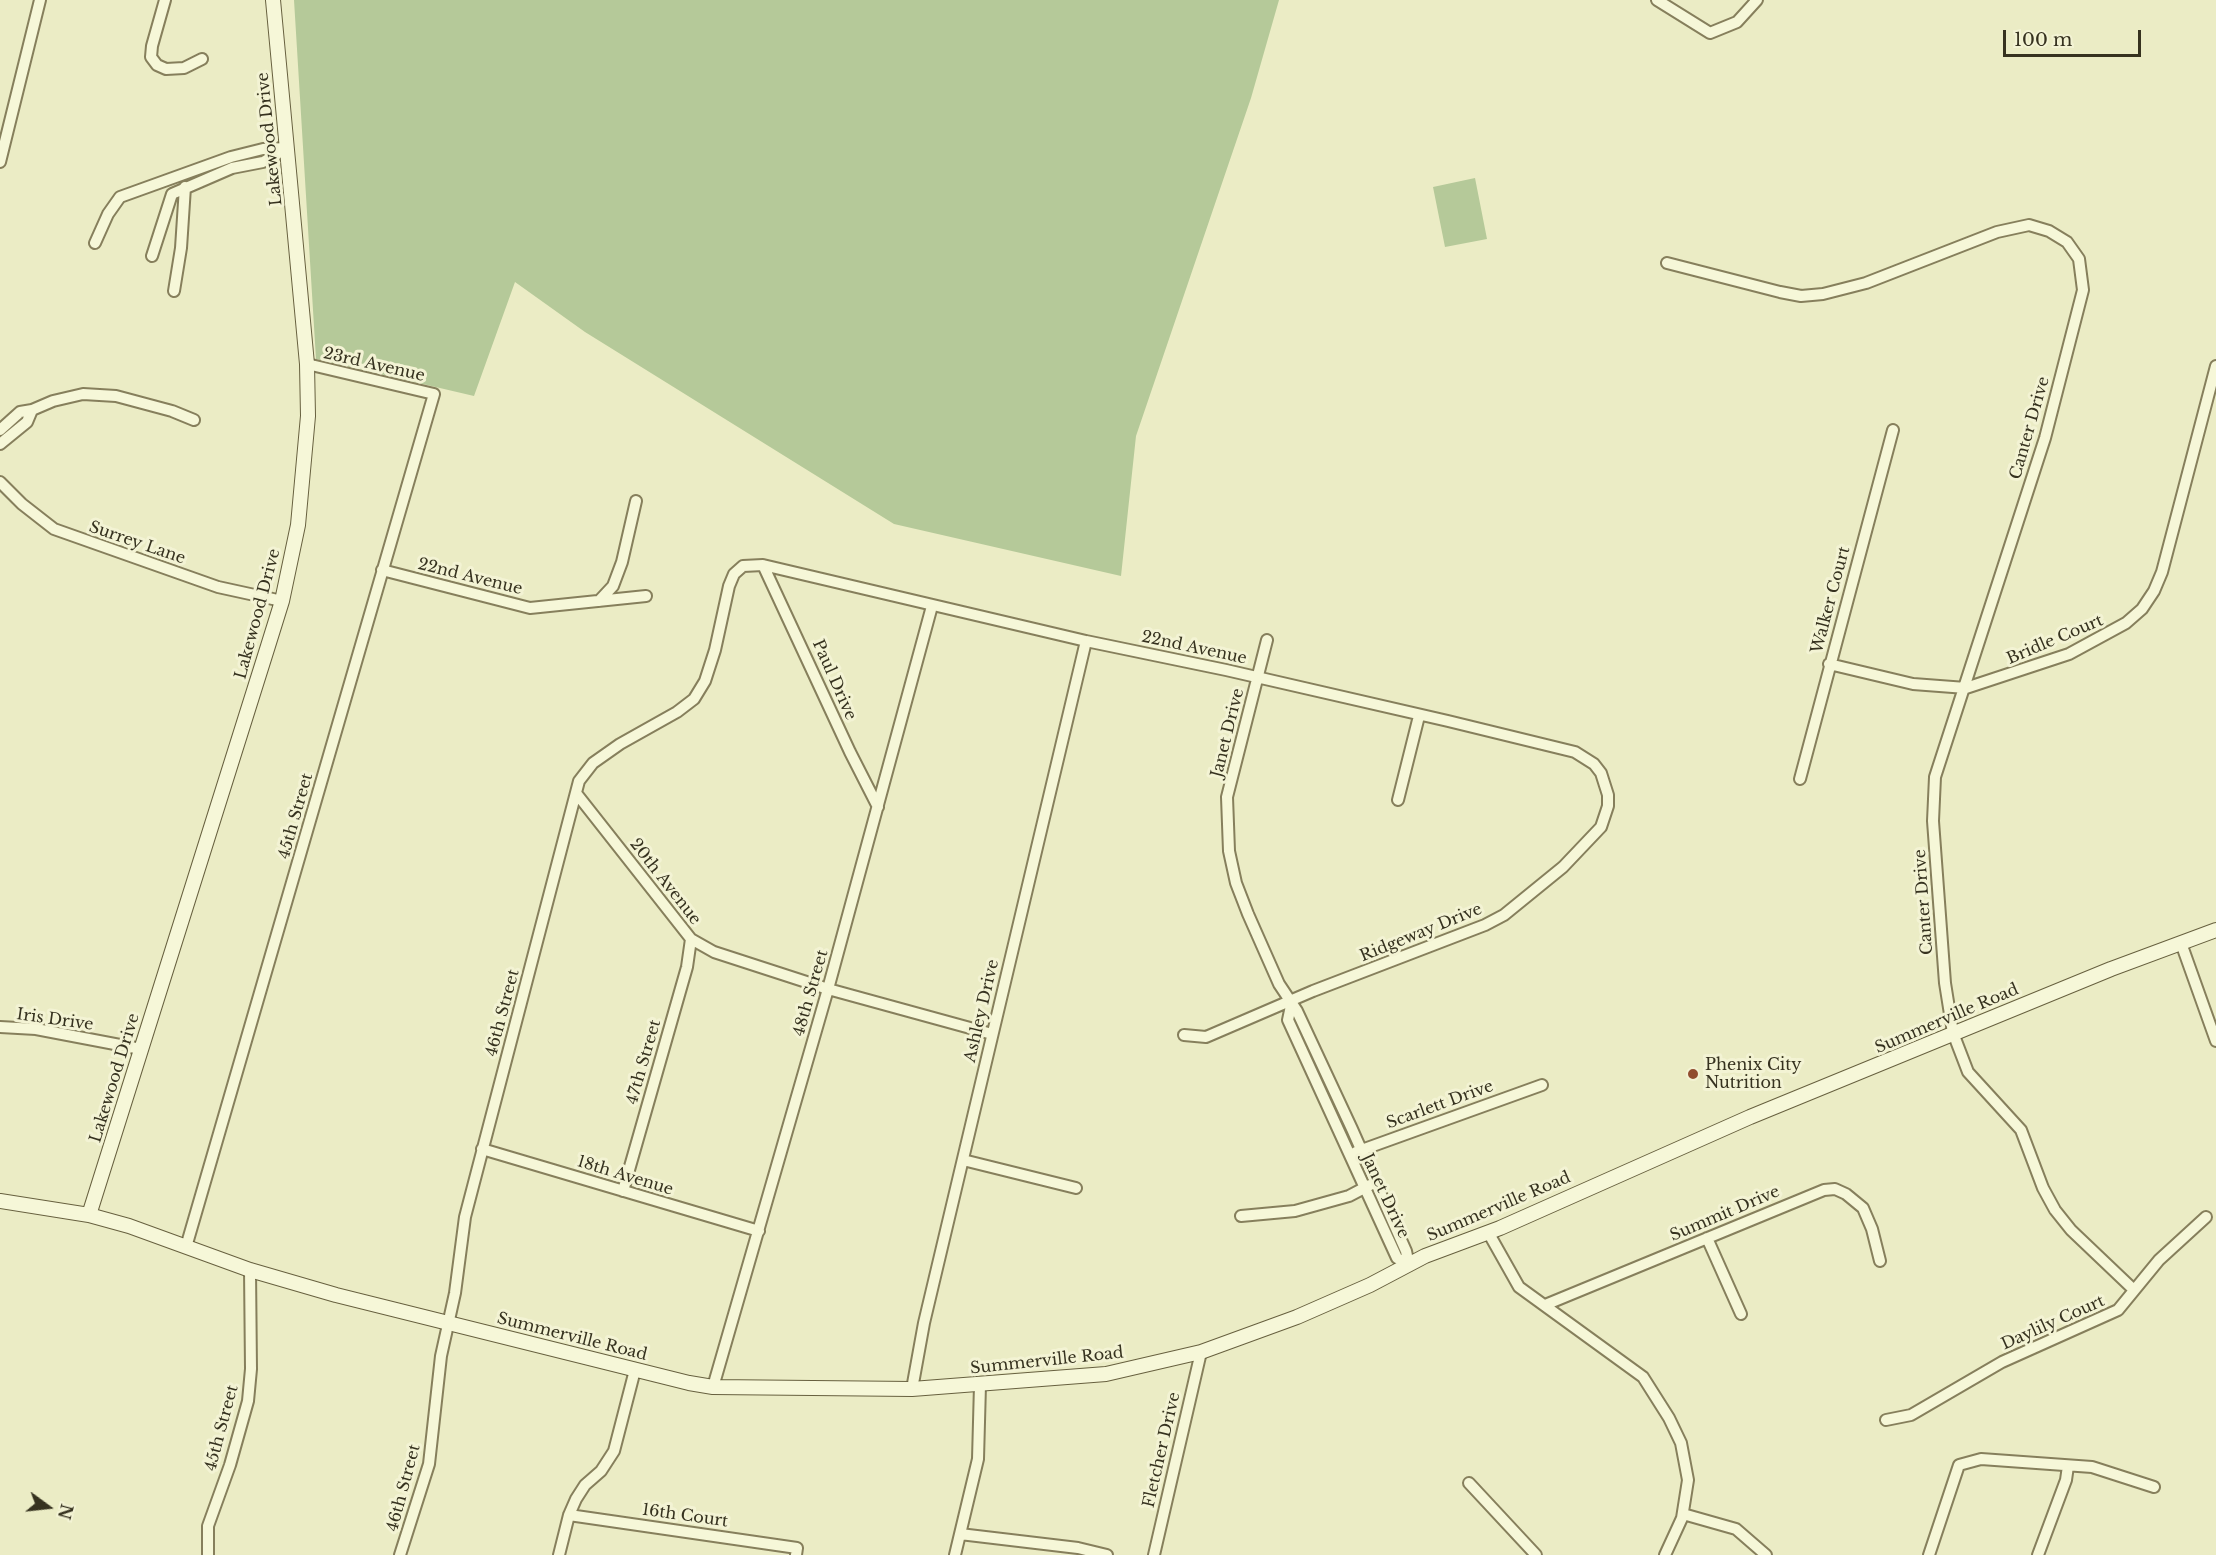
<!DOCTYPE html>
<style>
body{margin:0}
#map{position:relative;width:2216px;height:1555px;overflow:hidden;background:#ebecc5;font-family:"Libre Baskerville",serif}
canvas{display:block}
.north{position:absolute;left:18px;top:1477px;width:60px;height:60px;-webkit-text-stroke:4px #f3f3d4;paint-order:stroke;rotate:105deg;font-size:16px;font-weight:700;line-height:24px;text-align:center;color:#36321f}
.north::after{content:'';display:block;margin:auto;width:21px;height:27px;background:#36321f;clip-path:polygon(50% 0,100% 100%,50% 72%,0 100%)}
.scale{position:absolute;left:2003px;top:30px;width:138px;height:27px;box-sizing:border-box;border:3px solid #36321f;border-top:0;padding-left:8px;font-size:18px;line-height:21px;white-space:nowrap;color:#36321f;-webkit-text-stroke:4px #f3f3d4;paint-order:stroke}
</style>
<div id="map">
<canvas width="2216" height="1555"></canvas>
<div class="north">N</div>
<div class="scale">100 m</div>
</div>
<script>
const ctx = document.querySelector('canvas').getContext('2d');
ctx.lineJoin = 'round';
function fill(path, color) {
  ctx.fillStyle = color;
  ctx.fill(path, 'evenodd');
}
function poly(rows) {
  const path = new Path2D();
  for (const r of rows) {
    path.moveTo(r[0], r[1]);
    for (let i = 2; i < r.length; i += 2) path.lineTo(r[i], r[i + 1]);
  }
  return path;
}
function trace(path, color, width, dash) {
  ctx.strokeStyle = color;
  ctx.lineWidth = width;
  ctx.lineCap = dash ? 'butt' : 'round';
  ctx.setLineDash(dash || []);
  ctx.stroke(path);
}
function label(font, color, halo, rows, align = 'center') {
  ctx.font = font + ' "Libre Baskerville",serif';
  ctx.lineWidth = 6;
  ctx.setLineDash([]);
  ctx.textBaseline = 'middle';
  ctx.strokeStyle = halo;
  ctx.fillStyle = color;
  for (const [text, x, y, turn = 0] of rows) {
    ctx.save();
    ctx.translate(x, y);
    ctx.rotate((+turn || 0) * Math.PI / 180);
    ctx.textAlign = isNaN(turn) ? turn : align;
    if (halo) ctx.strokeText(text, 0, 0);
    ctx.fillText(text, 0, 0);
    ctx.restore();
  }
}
fill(poly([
 [294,0,1279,0,1251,98,1136,436,1121,576,894,524,585,332,515,282,474,396,316,359],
 [1475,178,1487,239,1445,247,1433,187]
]), '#b5c999');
const street = poly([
 [165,0,152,46,151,57,157,65,166,69,184,68,202,59],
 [1657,0,1710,33,1737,22,1757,0],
 [0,162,40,0],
 [95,243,108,214,120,197,231,157,263,149,287,148],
 [152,256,172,194,232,168,263,162,284,150],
 [1667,263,1780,292,1801,296,1823,294,1866,283,1997,232,2029,225,2049,231,2067,242,2079,259,2083,290,2045,438,1935,777,1933,821,1945,983,1953,1033,1968,1072,2021,1130,2043,1188,2055,1210,2071,1230,2134,1290],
 [174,291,181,248,185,187],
 [0,430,20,412,32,410],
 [0,444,27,422,32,410,53,401,83,394,116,396,172,411,194,420],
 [0,482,22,504,54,529,218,587,282,601],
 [763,565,850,752,878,807],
 [382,570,530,608,646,596],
 [599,601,613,586,622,562,636,501],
 [1267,640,1227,797,1229,851,1236,883,1248,914,1279,984,1297,1011,1352,1129,1406,1251,1409,1265],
 [1829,664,1913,684,1966,688,2069,654,2126,623,2142,609,2154,591,2162,572,2216,366],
 [1800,779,1893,430],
 [576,793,691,939,714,952,828,989,992,1034],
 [1398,800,1419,716],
 [2181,943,2216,1041],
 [1292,1001,1288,1020,1397,1258,1409,1265],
 [0,1027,36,1029,141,1049],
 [482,1149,759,1231],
 [1356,1152,1542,1085],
 [963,1160,1076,1188],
 [623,1191,687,967,691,939],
 [1241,1216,1295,1211,1349,1196,1370,1185],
 [1488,1232,1519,1287,1643,1377,1669,1418,1681,1443,1688,1480,1682,1518,1665,1555],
 [1707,1238,1741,1314],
 [186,1247,434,394,307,364],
 [1545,1305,1824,1190,1835,1189,1846,1194,1863,1208,1872,1229,1880,1261],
 [713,1387,828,989,932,606],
 [912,1389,924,1323,1086,641],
 [1886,1420,1911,1415,2002,1362,2118,1310,2159,1260,2206,1217],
 [1469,1483,1536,1555],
 [1683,1514,1736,1529,1766,1555],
 [569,1515,797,1548,796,1555],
 [960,1534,1078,1548,1107,1555],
 [208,1555,208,1526,230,1465,248,1401,251,1369,250,1270],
 [400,1555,429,1464,441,1356,455,1293,465,1217,579,781,593,763,620,744,677,712,694,699,705,681,715,650,729,586,734,574,743,566,763,565,1086,641,1226,670,1448,721,1575,752,1594,764,1601,773,1608,795,1608,806,1601,827,1563,867,1504,915,1485,925,1313,991,1206,1037,1184,1035],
 [559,1555,569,1515,576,1499,585,1485,601,1471,614,1451,635,1370],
 [955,1555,978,1459,980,1385],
 [1154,1555,1201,1352],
 [1929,1555,1959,1465,1981,1459,2092,1467,2154,1487],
 [2038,1555,2066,1480,2068,1466]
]);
const secondary = poly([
 [0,1201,89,1215,129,1226,250,1270,336,1295,689,1383,713,1387,912,1389,1106,1374,1201,1352,1297,1317,1370,1285,1425,1256,1500,1228,1750,1117,2111,969,2216,930],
 [89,1215,268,646,282,601,298,525,308,416,307,364,273,0]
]);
trace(street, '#867f5c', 14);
trace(secondary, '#67603f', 16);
trace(street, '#f6f7d8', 10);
trace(secondary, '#f6f7d8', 14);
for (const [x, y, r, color] of [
 [1693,1074,6,"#914d2f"]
]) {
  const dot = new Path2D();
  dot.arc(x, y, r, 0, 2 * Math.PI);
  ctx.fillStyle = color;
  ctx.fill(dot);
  trace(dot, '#f3f3d4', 2);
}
label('16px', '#36321f', '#f3f3d4', [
 ["Lakewood Drive",270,139,-96],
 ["23rd Avenue",374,365,13],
 ["Canter Drive",2030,428,-74],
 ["Surrey Lane",137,543,19],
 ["22nd Avenue",470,577,14],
 ["Walker Court",1831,600,-75],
 ["Lakewood Drive",258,614,-75],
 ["Bridle Court",2055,640,-23],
 ["22nd Avenue",1194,648,12],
 ["Paul Drive",834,680,66],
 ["Janet Drive",1228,733,-76],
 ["45th Street",296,816,-74],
 ["20th Avenue",665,882,52],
 ["Canter Drive",1924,902,-94],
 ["Ridgeway Drive",1421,933,-22],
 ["48th Street",811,993,-74],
 ["Ashley Drive",982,1011,-77],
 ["46th Street",503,1013,-75],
 ["Summerville Road",1947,1019,-23],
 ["Iris Drive",55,1020,8],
 ["47th Street",644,1062,-74],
 ["Lakewood Drive",115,1078,-73],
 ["Scarlett Drive",1440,1105,-20],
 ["18th Avenue",625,1176,17],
 ["Janet Drive",1385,1196,65],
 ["Summerville Road",1499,1207,-23],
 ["Summit Drive",1725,1214,-23],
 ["Daylily Court",2053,1323,-24],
 ["Summerville Road",572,1337,14],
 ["Summerville Road",1047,1361,-6],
 ["45th Street",222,1428,-75],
 ["Fletcher Drive",1162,1450,-77],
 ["46th Street",404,1488,-75],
 ["16th Court",685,1516,8]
]);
label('16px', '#36321f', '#f3f3d4', [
 ["Phenix City",1705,1065],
 ["Nutrition",1705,1083]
], 'left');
</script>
